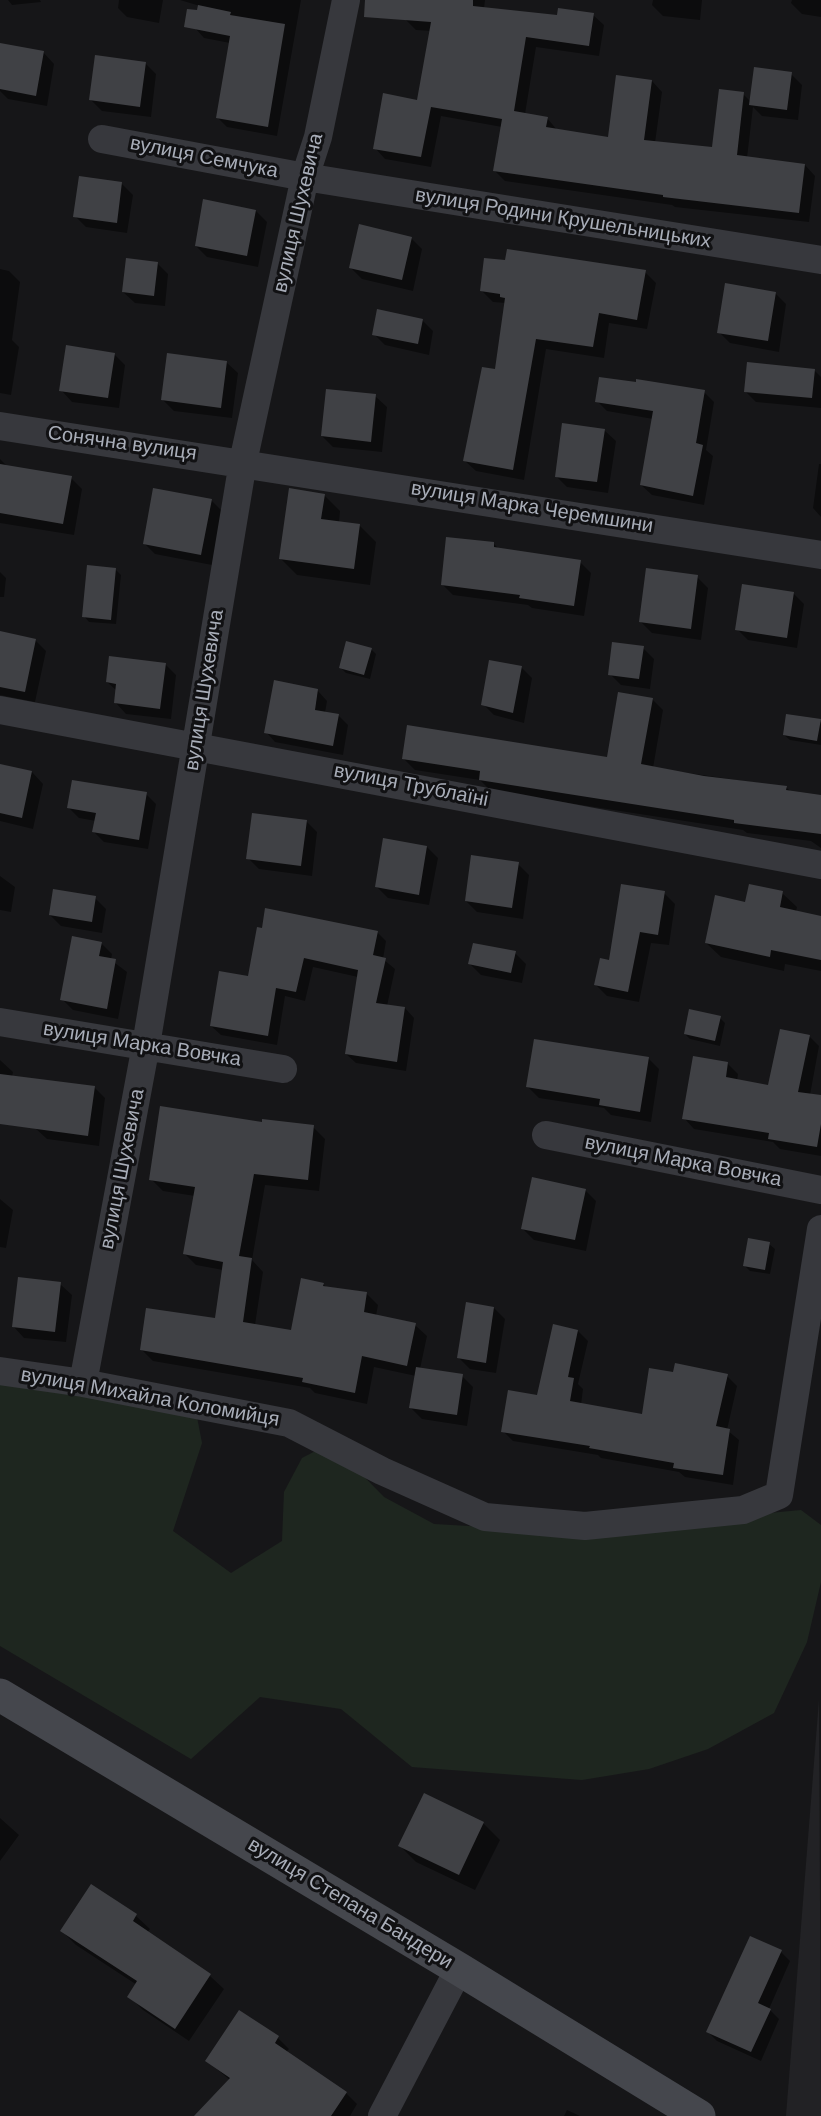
<!DOCTYPE html>
<meta charset="utf-8">
<style>
body{margin:0}
canvas{display:block;background:#161618}
</style>
<canvas width="821" height="2116"></canvas>
<script>
const ctx = document.querySelector('canvas').getContext('2d');
ctx.lineJoin = 'round';
function fill(path, color) {
  ctx.fillStyle = color;
  ctx.fill(path, 'evenodd');
}
function poly(rows) {
  const path = new Path2D();
  for (const r of rows) {
    path.moveTo(r[0], r[1]);
    for (let i = 2; i < r.length; i += 2) path.lineTo(r[i], r[i + 1]);
  }
  return path;
}
function trace(path, color, width, dash) {
  ctx.strokeStyle = color;
  ctx.lineWidth = width;
  ctx.lineCap = dash ? 'butt' : 'round';
  ctx.setLineDash(dash || []);
  ctx.stroke(path);
}
function label(font, color, halo, rows, align = 'center') {
  ctx.font = font + ' "DM Sans",sans-serif';
  ctx.lineWidth = 6;
  ctx.setLineDash([]);
  ctx.textBaseline = 'middle';
  ctx.strokeStyle = halo;
  ctx.fillStyle = color;
  for (const [text, x, y, turn = 0] of rows) {
    ctx.save();
    ctx.translate(x, y);
    ctx.rotate((+turn || 0) * Math.PI / 180);
    ctx.textAlign = isNaN(turn) ? turn : align;
    if (halo) ctx.strokeText(text, 0, 0);
    ctx.fillText(text, 0, 0);
    ctx.restore();
  }
}
fill(poly([
 [819,1700,821,2116,786,2116]
]), '#222225');
fill(poly([
 [0,1379,196,1412,202,1443,173,1531,231,1573,282,1541,284,1492,302,1458,331,1443,384,1497,434,1524,571,1532,801,1510,821,1525,821,1582,807,1642,774,1713,708,1749,649,1769,582,1780,412,1767,341,1709,260,1697,191,1759,0,1646]
]), '#1e261f');
fill(poly([
 [8,0,40,0,41,2,12,5],
 [119,0,163,0,159,23,127,17,118,8],
 [180,0,301,0,277,136,227,127,218,118,230,43,204,38,195,28,200,6],
 [407,0,485,0,484,9,558,16,593,15,604,25,599,56,536,47,525,114,547,118,558,131,609,138,652,81,662,92,655,143,713,149,743,94,751,102,791,74,802,85,798,120,762,116,753,107,747,158,805,165,815,176,809,222,675,207,672,205,505,181,495,171,502,127,441,116,431,167,385,159,375,148,418,101,431,31,416,30,406,20],
 [653,0,702,0,700,20,663,16,652,5],
 [792,0,821,0,821,17,802,14,791,3],
 [0,44,43,52,54,64,47,106,8,99,0,91],
 [145,63,156,74,151,117,102,111,91,100],
 [122,184,133,195,127,233,86,227,75,216],
 [256,211,267,222,258,267,207,257,196,246],
 [411,238,422,249,413,291,362,279,351,268],
 [157,263,168,274,165,306,135,303,123,292],
 [0,269,9,271,20,282,12,340,19,347,11,395,0,393],
 [645,272,656,283,647,329,609,323,604,358,546,349,524,480,476,471,465,461,496,370,506,303,493,302,482,291],
 [775,293,786,304,779,352,730,343,719,332],
 [422,320,433,331,429,355,385,345,374,334],
 [114,354,125,365,119,408,72,402,61,390],
 [226,362,238,373,232,418,174,411,163,400],
 [814,370,821,377,821,408,756,402,745,391],
 [704,392,714,402,706,450,713,456,704,505,652,495,641,485,653,419,607,411,597,401],
 [375,396,387,407,382,452,333,447,322,436],
 [604,430,616,441,608,493,567,487,556,476],
 [0,459,7,466,71,478,82,489,74,535,0,523],
 [819,464,821,464,821,517,813,508],
 [324,495,340,511,339,523,359,525,376,542,370,585,297,575,281,559],
 [211,500,222,511,212,565,155,554,144,543],
 [494,544,499,549,580,562,591,573,584,616,532,608,528,605,453,595,442,584],
 [116,570,121,575,116,624,89,622,84,616],
 [0,572,6,578,4,597,0,597],
 [697,577,708,588,701,640,652,633,641,622],
 [793,593,804,604,797,648,748,640,737,629],
 [0,633,35,640,46,651,35,702,0,695],
 [643,648,654,659,650,689,621,685,610,674],
 [371,649,376,654,370,679,346,673,341,668],
 [165,664,176,675,171,719,126,714,115,702,117,691,107,682],
 [521,667,532,678,524,723,494,715,483,704],
 [318,691,327,701,325,713,338,715,348,725,343,755,275,742,266,732],
 [652,699,663,710,653,768,786,787,791,792,821,796,821,848,811,841,747,833,743,830,491,791,480,780,415,770,404,759,608,759],
 [821,722,821,745,790,740,784,735],
 [0,765,32,772,43,784,33,829,0,821],
 [146,794,156,804,148,849,104,842,94,832,96,821,79,818,69,808],
 [306,821,317,832,312,876,259,869,248,858],
 [427,847,438,858,429,905,388,898,377,887],
 [518,864,529,875,523,919,477,912,466,901],
 [0,876,15,887,11,912,0,910],
 [664,893,675,904,669,945,651,943,639,1002,607,996,596,985],
 [782,893,797,907,796,912,821,917,821,971,785,964,784,971,721,957,706,943,746,903],
 [95,898,106,909,102,933,61,926,50,915],
 [258,929,377,932,386,941,383,959,395,969,387,1006,405,1008,414,1018,406,1071,356,1063,346,1054,358,977,313,967,305,1001,285,996,277,1045,221,1035,211,1026,249,978],
 [101,943,112,954,111,960,127,972,118,1019,73,1010,62,999],
 [515,953,526,964,522,983,481,975,470,964],
 [720,1018,725,1023,720,1046,690,1039,685,1034],
 [809,1036,819,1046,810,1095,821,1097,821,1156,780,1149,773,1142,694,1129,684,1118,727,1063,738,1074,737,1081,770,1087],
 [648,1058,659,1069,651,1122,611,1115,604,1108,539,1098,528,1087],
 [0,1060,13,1072,12,1077,94,1087,105,1098,99,1146,47,1139,35,1128,0,1118],
 [263,1123,313,1127,325,1139,319,1191,265,1185,252,1260,263,1272,255,1325,292,1332,323,1284,327,1288,366,1293,378,1305,376,1316,415,1325,427,1336,420,1369,462,1376,473,1387,467,1426,422,1419,411,1408,416,1376,374,1367,367,1404,315,1393,310,1388,153,1361,141,1349,216,1320,223,1270,196,1265,184,1253,195,1196,163,1191,151,1179],
 [585,1190,596,1201,586,1251,534,1240,523,1229],
 [0,1199,13,1210,6,1248,0,1247],
 [769,1244,775,1249,770,1274,750,1271,745,1266],
 [60,1284,72,1295,66,1342,24,1338,13,1326],
 [494,1308,505,1319,496,1373,470,1369,459,1358],
 [578,1331,588,1341,578,1384,583,1389,581,1405,643,1416,674,1374,727,1376,737,1386,727,1430,739,1440,733,1485,685,1477,679,1472,601,1458,598,1455,513,1441,503,1431,538,1397],
 [425,1795,484,1824,500,1840,475,1890,416,1862,400,1846],
 [0,1818,19,1835,0,1861],
 [136,1916,150,1929,147,1933,210,1976,224,1989,189,2041,143,2010,129,1996,137,1985,76,1945,62,1931],
 [781,1952,790,1961,769,2009,779,2019,761,2061,717,2041,707,2031],
 [278,2038,289,2049,286,2052,346,2093,357,2104,350,2116,196,2116,230,2080,207,2061],
 [567,2110,580,2116,564,2116]
]), '#0007');
fill(poly([
 [365,0,473,0,473,6,557,15,558,8,594,13,589,46,526,37,514,111,548,117,546,127,608,137,616,75,652,80,644,140,712,147,719,89,744,92,737,155,805,164,799,213,663,197,663,195,493,171,502,119,431,107,421,157,373,149,383,93,417,100,431,22,364,17],
 [198,5,231,12,230,15,285,24,268,127,216,118,230,36,184,27,187,9,197,10],
 [0,43,44,51,36,96,0,89],
 [95,55,146,62,140,107,89,100],
 [754,67,792,72,787,110,749,105],
 [79,176,122,182,117,223,73,217],
 [203,199,256,210,247,256,195,246],
 [359,224,412,237,402,280,349,268],
 [507,249,646,270,637,320,599,313,593,347,536,339,513,470,463,461,482,367,495,369,505,298,500,297,500,294,480,291,484,258,505,260],
 [126,258,158,262,154,296,122,292],
 [725,283,776,292,768,341,717,333],
 [377,309,423,319,418,344,372,335],
 [66,345,115,353,108,398,59,391],
 [167,353,227,361,221,408,161,400],
 [747,362,815,369,812,398,744,392],
 [599,377,636,382,636,379,705,390,696,443,703,445,693,496,640,485,653,411,595,402],
 [326,389,376,394,371,442,321,436],
 [562,423,605,429,597,482,555,477],
 [0,464,72,476,63,524,0,513],
 [153,488,212,499,201,555,143,544],
 [289,488,325,494,321,519,360,524,354,569,279,559],
 [446,537,494,542,494,547,581,560,574,606,519,598,520,595,441,585],
 [87,565,116,568,111,620,82,617],
 [646,568,698,575,691,629,639,622],
 [742,584,794,592,787,638,735,630],
 [0,631,36,639,25,692,0,687],
 [346,641,372,648,364,675,339,668],
 [612,642,644,646,639,679,608,675],
 [109,656,166,663,160,709,114,703,116,684,106,682],
 [489,660,522,666,513,713,481,705],
 [274,680,318,689,315,710,339,714,333,746,264,733],
 [618,692,653,698,641,764,704,776,787,786,786,790,821,795,821,834,734,823,734,820,479,780,480,771,402,759,407,725,607,757],
 [786,714,821,719,817,741,783,735],
 [0,764,32,771,22,818,0,813],
 [72,780,147,792,139,840,92,832,96,813,67,808],
 [252,813,307,820,301,866,246,859],
 [383,838,427,846,419,895,375,887],
 [471,855,519,862,512,908,465,901],
 [621,884,665,891,658,935,640,932,628,992,594,985,600,958,609,960],
 [749,884,783,891,780,907,821,916,821,960,771,950,770,957,705,943,715,895,745,902],
 [53,889,96,896,92,922,49,915],
 [265,908,378,931,373,955,386,958,376,1003,405,1007,397,1062,345,1054,358,970,304,958,296,992,276,988,268,1036,210,1026,219,971,248,976,257,927,262,928],
 [72,936,102,942,99,956,116,959,107,1009,60,1000],
 [473,943,516,951,511,973,468,964],
 [689,1009,721,1016,715,1041,684,1034],
 [780,1029,810,1035,798,1092,821,1095,821,1124,817,1147,768,1139,769,1133,682,1119,693,1056,728,1062,726,1077,768,1085],
 [534,1039,649,1057,640,1112,599,1105,600,1099,526,1087],
 [0,1074,95,1086,88,1136,0,1124],
 [160,1106,262,1122,262,1119,314,1125,308,1180,254,1174,239,1256,252,1258,243,1322,291,1330,301,1278,324,1283,323,1286,367,1292,364,1312,416,1323,407,1366,362,1356,355,1393,302,1382,303,1378,140,1350,146,1308,215,1318,223,1262,183,1254,195,1187,149,1180],
 [532,1177,586,1189,575,1240,521,1229],
 [748,1238,770,1242,765,1270,743,1266],
 [18,1277,61,1282,55,1332,12,1327],
 [466,1302,494,1307,486,1363,457,1358],
 [553,1324,578,1330,568,1377,574,1378,570,1401,642,1414,649,1368,673,1372,675,1363,728,1374,716,1426,730,1429,723,1475,673,1468,674,1463,589,1448,590,1446,501,1432,508,1390,537,1395],
 [416,1367,463,1374,457,1415,409,1408],
 [424,1793,484,1822,459,1875,398,1846],
 [91,1884,137,1914,133,1921,211,1974,175,2029,127,1997,137,1981,60,1931],
 [750,1936,782,1950,758,2003,771,2009,751,2052,706,2032],
 [239,2010,279,2036,275,2043,347,2092,331,2116,194,2116,230,2078,205,2061]
]), '#404145');
trace(poly([
 [102,139,305,177,821,260],
 [0,426,821,555],
 [0,710,821,865],
 [0,1022,283,1069],
 [546,1135,821,1190],
 [0,1371,83,1383,289,1423,382,1471,485,1517,585,1526,743,1510,779,1495,821,1229],
 [83,1383,146,1045,243,462,305,177,318,137,346,0],
 [382,2116,459,1969]
]), '#37383d', 28);
trace(poly([
 [0,1695,459,1969,699,2116]
]), '#45474d', 33);
label('20px', '#a8adb8', '#111113', [
 ["вулиця Семчука",204,158,11],
 ["вулиця Шухевича",299,213,-77],
 ["вулиця Родини Крушельницьких",563,219,9],
 ["Сонячна вулиця",122,444,8],
 ["вулиця Марка Черемшини",532,508,9],
 ["вулиця Шухевича",205,690,-81],
 ["вулиця Трублаїні",411,786,11],
 ["вулиця Марка Вовчка",142,1045,9],
 ["вулиця Марка Вовчка",683,1162,11],
 ["вулиця Шухевича",123,1169,-79],
 ["вулиця Михайла Коломийця",150,1398,10],
 ["вулиця Степана Бандери",350,1904,31]
]);
</script>
